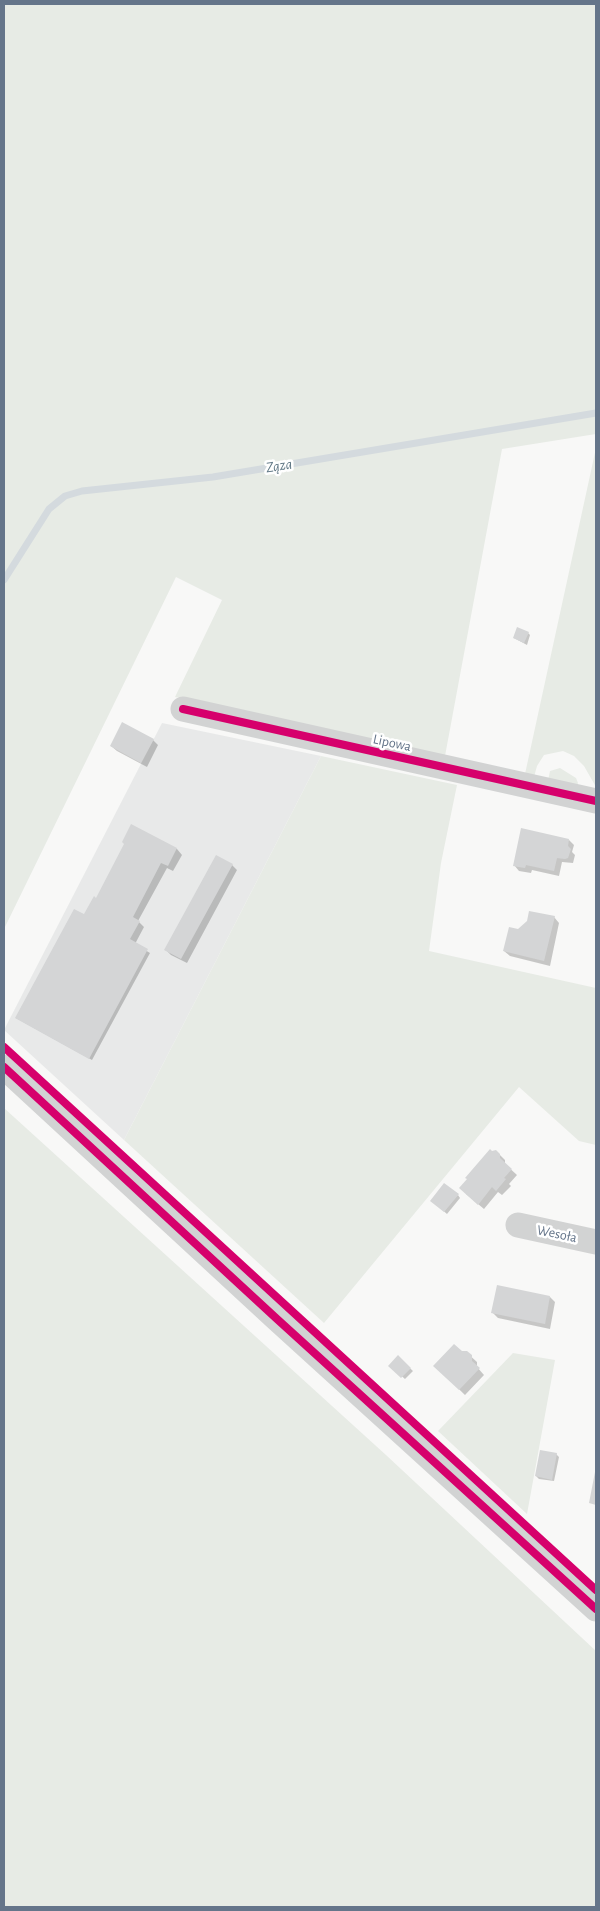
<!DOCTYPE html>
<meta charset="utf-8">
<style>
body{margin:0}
#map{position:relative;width:600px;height:1911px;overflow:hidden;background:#f8f8f7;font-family:"Alegreya Sans",sans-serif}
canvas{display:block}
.frame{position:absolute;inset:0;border:5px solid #65758a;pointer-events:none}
</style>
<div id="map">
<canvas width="600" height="1911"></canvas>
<div class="frame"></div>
</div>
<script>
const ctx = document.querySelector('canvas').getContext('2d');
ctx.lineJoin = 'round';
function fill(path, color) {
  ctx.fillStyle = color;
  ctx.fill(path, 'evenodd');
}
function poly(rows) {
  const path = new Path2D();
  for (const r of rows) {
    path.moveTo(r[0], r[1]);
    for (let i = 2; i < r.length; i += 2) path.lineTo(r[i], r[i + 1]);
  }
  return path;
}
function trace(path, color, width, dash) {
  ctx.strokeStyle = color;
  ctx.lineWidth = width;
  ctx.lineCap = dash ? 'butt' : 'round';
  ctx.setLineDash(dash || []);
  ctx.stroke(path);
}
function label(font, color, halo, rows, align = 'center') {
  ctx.font = font + ' "Alegreya Sans",sans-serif';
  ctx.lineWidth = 5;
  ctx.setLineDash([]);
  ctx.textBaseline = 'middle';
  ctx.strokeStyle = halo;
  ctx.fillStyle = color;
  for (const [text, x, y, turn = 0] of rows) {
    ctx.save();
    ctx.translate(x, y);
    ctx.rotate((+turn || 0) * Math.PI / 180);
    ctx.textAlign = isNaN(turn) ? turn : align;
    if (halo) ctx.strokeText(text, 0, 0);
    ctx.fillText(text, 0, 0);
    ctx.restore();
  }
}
fill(poly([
 [162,723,321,756,124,1140,4,1030]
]), '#e8e9e9');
fill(poly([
 [4,4,596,4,596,434,502,449,445,756,175,697,222,600,176,577,4,929],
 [596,448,596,787,584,766,574,756,563,751,544,755,537,766,534,777,525,774],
 [321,756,457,785,441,863,429,951,596,988,596,1145,579,1141,519,1087,324,1323,124,1140],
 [560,768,576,778,578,783,577,787,548,781,550,771],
 [4,1108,386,1455,596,1651,596,1907,4,1907],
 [513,1353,555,1360,527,1514,438,1431]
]), '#e7ebe5');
fill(poly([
 [528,633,530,635,527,645,514,638],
 [153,740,158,745,147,767,117,751,111,746],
 [132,826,177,849,182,855,173,871,167,868,138,921,144,927,135,944,150,953,92,1060,16,1018,89,918,126,844],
 [569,840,574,845,572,852,575,855,573,863,562,862,559,876,532,870,531,873,519,871,514,865],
 [232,865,237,870,187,963,171,955,166,950],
 [554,917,559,923,550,966,510,956,504,951,518,930],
 [496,1151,505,1160,505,1164,517,1175,509,1184,511,1186,502,1195,498,1192,484,1209,466,1194],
 [458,1195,460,1198,447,1214,434,1203],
 [550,1297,555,1302,550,1329,498,1318,492,1312],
 [466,1352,477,1362,477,1367,484,1375,465,1395,435,1366,461,1353],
 [398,1357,413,1371,405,1379,390,1366],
 [556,1454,559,1457,554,1481,539,1479,536,1476]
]), '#0003');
trace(poly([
 [4,580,49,509,65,496,82,491,213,477,596,413]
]), '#d4dade', 7);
fill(poly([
 [517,627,529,632,524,643,513,638],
 [122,722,154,739,141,763,110,746],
 [131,824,177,848,168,866,161,863,133,917,140,921,130,939,148,949,89,1059,15,1018,74,909,84,914,94,896,96,898,124,844,122,842],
 [521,828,569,839,568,846,571,849,568,858,565,859,557,858,554,871,526,865,525,868,513,866],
 [216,855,233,864,181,959,164,950],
 [529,911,555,916,544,961,503,951,509,927,518,929,527,921],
 [490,1149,492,1151,496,1150,500,1154,500,1158,512,1169,504,1178,506,1179,496,1191,492,1187,478,1205,459,1188,467,1179,465,1178],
 [444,1183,459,1194,444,1212,430,1201],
 [497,1285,550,1296,545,1324,491,1313],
 [454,1344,462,1351,467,1351,472,1355,472,1361,480,1368,459,1390,433,1366],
 [398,1355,411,1368,401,1378,388,1366],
 [540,1450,557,1453,552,1480,535,1476],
 [595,1472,596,1472,596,1505,589,1503]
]), '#d4d5d6');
trace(poly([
 [183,709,596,801],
 [4,1067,277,1319,596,1609],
 [518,1225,596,1242]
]), '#d2d3d3', 25);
trace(poly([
 [183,709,596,801],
 [4,1047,596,1590],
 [4,1067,277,1319,596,1609]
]), '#d6006c', 8);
label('14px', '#65758a', '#fff', [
 ["Lipowa",392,743,12],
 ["Wesoła",557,1234,12]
]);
label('italic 15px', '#607785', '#fff', [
 ["Ząza",279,466,-9]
]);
</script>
